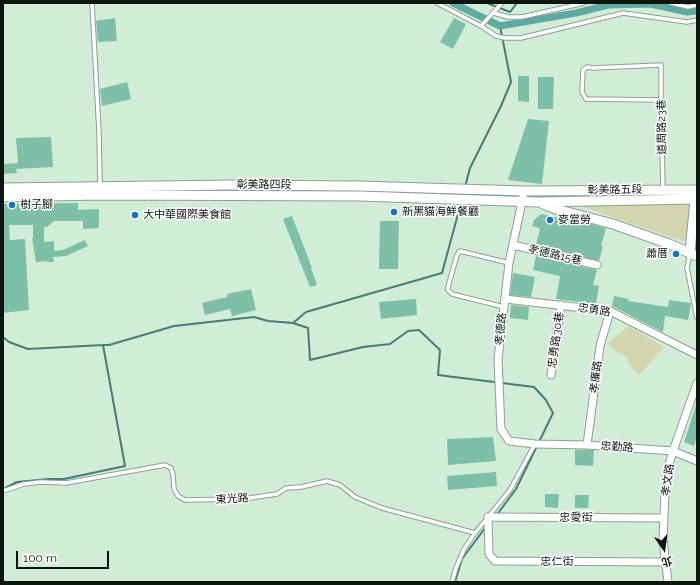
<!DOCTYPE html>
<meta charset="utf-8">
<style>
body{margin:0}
#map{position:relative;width:700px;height:585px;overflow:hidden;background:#d2edd6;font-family:Raleway,"Noto Sans TC",sans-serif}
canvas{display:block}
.frame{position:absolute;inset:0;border:4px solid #0c160e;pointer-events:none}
.north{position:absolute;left:644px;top:529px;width:40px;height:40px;-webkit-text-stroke:3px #fff;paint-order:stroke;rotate:166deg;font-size:11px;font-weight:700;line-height:16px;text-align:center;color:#0c160e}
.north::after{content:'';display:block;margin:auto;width:14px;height:18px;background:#0c160e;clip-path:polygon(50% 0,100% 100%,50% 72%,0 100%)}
.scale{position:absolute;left:16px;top:551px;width:93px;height:18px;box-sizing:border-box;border:2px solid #0c160e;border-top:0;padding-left:5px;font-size:12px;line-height:14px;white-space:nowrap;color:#0c160e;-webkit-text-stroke:3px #fff;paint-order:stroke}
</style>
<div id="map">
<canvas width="700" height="585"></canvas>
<div class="frame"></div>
<div class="north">北</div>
<div class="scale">100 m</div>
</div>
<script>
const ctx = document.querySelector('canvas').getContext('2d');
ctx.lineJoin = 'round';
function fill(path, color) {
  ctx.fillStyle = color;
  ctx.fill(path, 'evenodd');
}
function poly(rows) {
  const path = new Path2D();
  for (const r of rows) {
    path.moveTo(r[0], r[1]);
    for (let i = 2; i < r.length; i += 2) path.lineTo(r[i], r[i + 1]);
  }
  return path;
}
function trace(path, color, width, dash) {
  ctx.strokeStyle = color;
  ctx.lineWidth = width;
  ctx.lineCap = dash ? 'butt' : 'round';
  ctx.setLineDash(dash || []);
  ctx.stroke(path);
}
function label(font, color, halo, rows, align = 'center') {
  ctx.font = font + ' Raleway,"Noto Sans TC",sans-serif';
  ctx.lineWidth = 3;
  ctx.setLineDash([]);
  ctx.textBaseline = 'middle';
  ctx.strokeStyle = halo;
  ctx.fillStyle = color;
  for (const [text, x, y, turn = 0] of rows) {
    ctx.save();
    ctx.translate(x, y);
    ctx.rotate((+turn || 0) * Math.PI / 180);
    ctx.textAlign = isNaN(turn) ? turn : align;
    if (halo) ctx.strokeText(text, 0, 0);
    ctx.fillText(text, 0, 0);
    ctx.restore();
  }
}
fill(poly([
 [697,203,689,243,577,205],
 [629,326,664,347,639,375,628,363,627,357,617,352,608,343]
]), '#d3d5ae');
trace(poly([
 [487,3,510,12,517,3],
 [465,187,470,168,501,106,511,82,500,26],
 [293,323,308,328,310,360,363,347,390,344,408,331,419,330,440,350,438,375,534,387,546,400,553,413,539,442],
 [3,337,9,342,28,349,103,345,109,345,174,326,254,317,268,321,293,323,306,312,442,273,461,203],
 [3,489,17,482,49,479,64,479,125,466,103,345],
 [496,516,516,489,537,446],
 [455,582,462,559,485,528]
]), '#467d77', 2);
trace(poly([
 [453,3,500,26,576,13,608,5,651,4,687,12,697,11]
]), '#5fa9a4', 7);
fill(poly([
 [115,18,117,41,98,42,96,21],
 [454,18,466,24,453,49,440,42],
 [518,76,529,76,529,102,518,101],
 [538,77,554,77,553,109,538,109],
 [127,82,131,99,102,106,100,89],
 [528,119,549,121,542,184,508,180],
 [51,137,53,167,16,169,17,173,3,174,3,164,18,163,16,138],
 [78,203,78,210,99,209,99,228,83,229,83,221,54,221,47,227,44,227,44,242,54,241,54,251,63,250,85,240,88,246,66,256,53,257,54,262,47,262,47,261,36,262,32,238,33,238,33,225,9,225,10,240,25,239,29,310,3,313,3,204],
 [541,214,560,218,561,216,606,228,601,246,603,246,599,261,536,245,540,228,532,226,534,220],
 [292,216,312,268,311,268,317,285,310,287,283,219],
 [380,221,399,221,398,269,379,269],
 [536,256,597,270,593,285,599,286,596,304,556,299,560,276,533,270],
 [513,273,535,277,531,297,510,295],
 [251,289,256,310,232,316,230,309,205,315,202,303,227,297,227,294],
 [614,296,629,299,628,301,668,307,669,300,691,303,688,320,665,316,663,332,612,306],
 [416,299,417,315,381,319,379,302],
 [511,305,529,307,528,320,510,318],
 [696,405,697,436,694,446,684,442],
 [493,437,496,461,448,465,447,439],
 [575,450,594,450,593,466,575,465],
 [496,472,497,486,448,490,447,476],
 [545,494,559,494,558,508,545,507],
 [575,495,589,495,588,508,575,508]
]), '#7ebfa8');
const service = poly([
 [92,3,99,132,100,186],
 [437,3,481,26],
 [502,3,481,26,496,36,505,38,521,38,623,13,687,22,697,20],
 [671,3,688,7,697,5],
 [494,13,508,17,522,17,584,3],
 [661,100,586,99,582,92,583,70,587,67,593,68,661,65,661,100,663,189],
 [690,253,687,268,697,318],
 [504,307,452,294,448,290,448,287,457,255,460,251,509,263],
 [3,491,24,484,41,482,66,483,165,465,171,468,173,475,174,489,178,496,185,500,243,499,277,494,286,488,301,487,327,481,340,485,355,497,382,508,475,533],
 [452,582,456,568,464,549,475,533,510,490,535,444]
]);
const minor = poly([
 [523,197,509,263,498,359,501,429,509,441,535,444,587,445,673,451,697,461],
 [513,245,597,265],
 [505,299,610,311,697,355],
 [551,375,561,305],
 [587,445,600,346,610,311],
 [663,518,488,517,489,554,495,561,665,562],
 [668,582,663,540,665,492,669,464,673,451,697,383]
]);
const secondary = poly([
 [3,188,233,185,359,186,524,191,696,190,690,252],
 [3,197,99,195,359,196,538,202,695,199],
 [543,204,556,209,613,224,669,244,697,256]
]);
trace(service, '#89a28d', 5.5);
trace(minor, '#89a28d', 9);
trace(secondary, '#89a28d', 11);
trace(service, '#fff', 3.5);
trace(minor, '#fff', 7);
trace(secondary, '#fff', 9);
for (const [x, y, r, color] of [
 [12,205,4,"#1774c1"],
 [394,212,4,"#1774c1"],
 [135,215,4,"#1774c1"],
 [550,220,4,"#1774c1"],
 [676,254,4,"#1774c1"]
]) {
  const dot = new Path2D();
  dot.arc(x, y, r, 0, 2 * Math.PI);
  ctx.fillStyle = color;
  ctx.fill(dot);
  trace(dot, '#fff', 1.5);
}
label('11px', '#0c160e', '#fff', [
 ["道周路23巷",662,127,-91],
 ["彰美路四段",264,185],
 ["彰美路五段",615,190,-1],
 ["孝德路15巷",555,255,13],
 ["忠勇路",594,310,9],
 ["孝德路",501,329,-84],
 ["忠勇路30巷",556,340,-82],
 ["孝廉路",596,377,-83],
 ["忠勤路",617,447,4],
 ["孝文路",668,480,-82],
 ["東光路",232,499,-3],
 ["忠愛街",576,518],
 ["忠仁街",557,562]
]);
label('11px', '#0c160e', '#fff', [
 ["樹子腳",20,205],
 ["新黑貓海鮮餐廳",402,212],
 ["大中華國際美食館",143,215],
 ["麥當勞",558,220],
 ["蕭厝",668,254,"right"]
], 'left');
</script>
